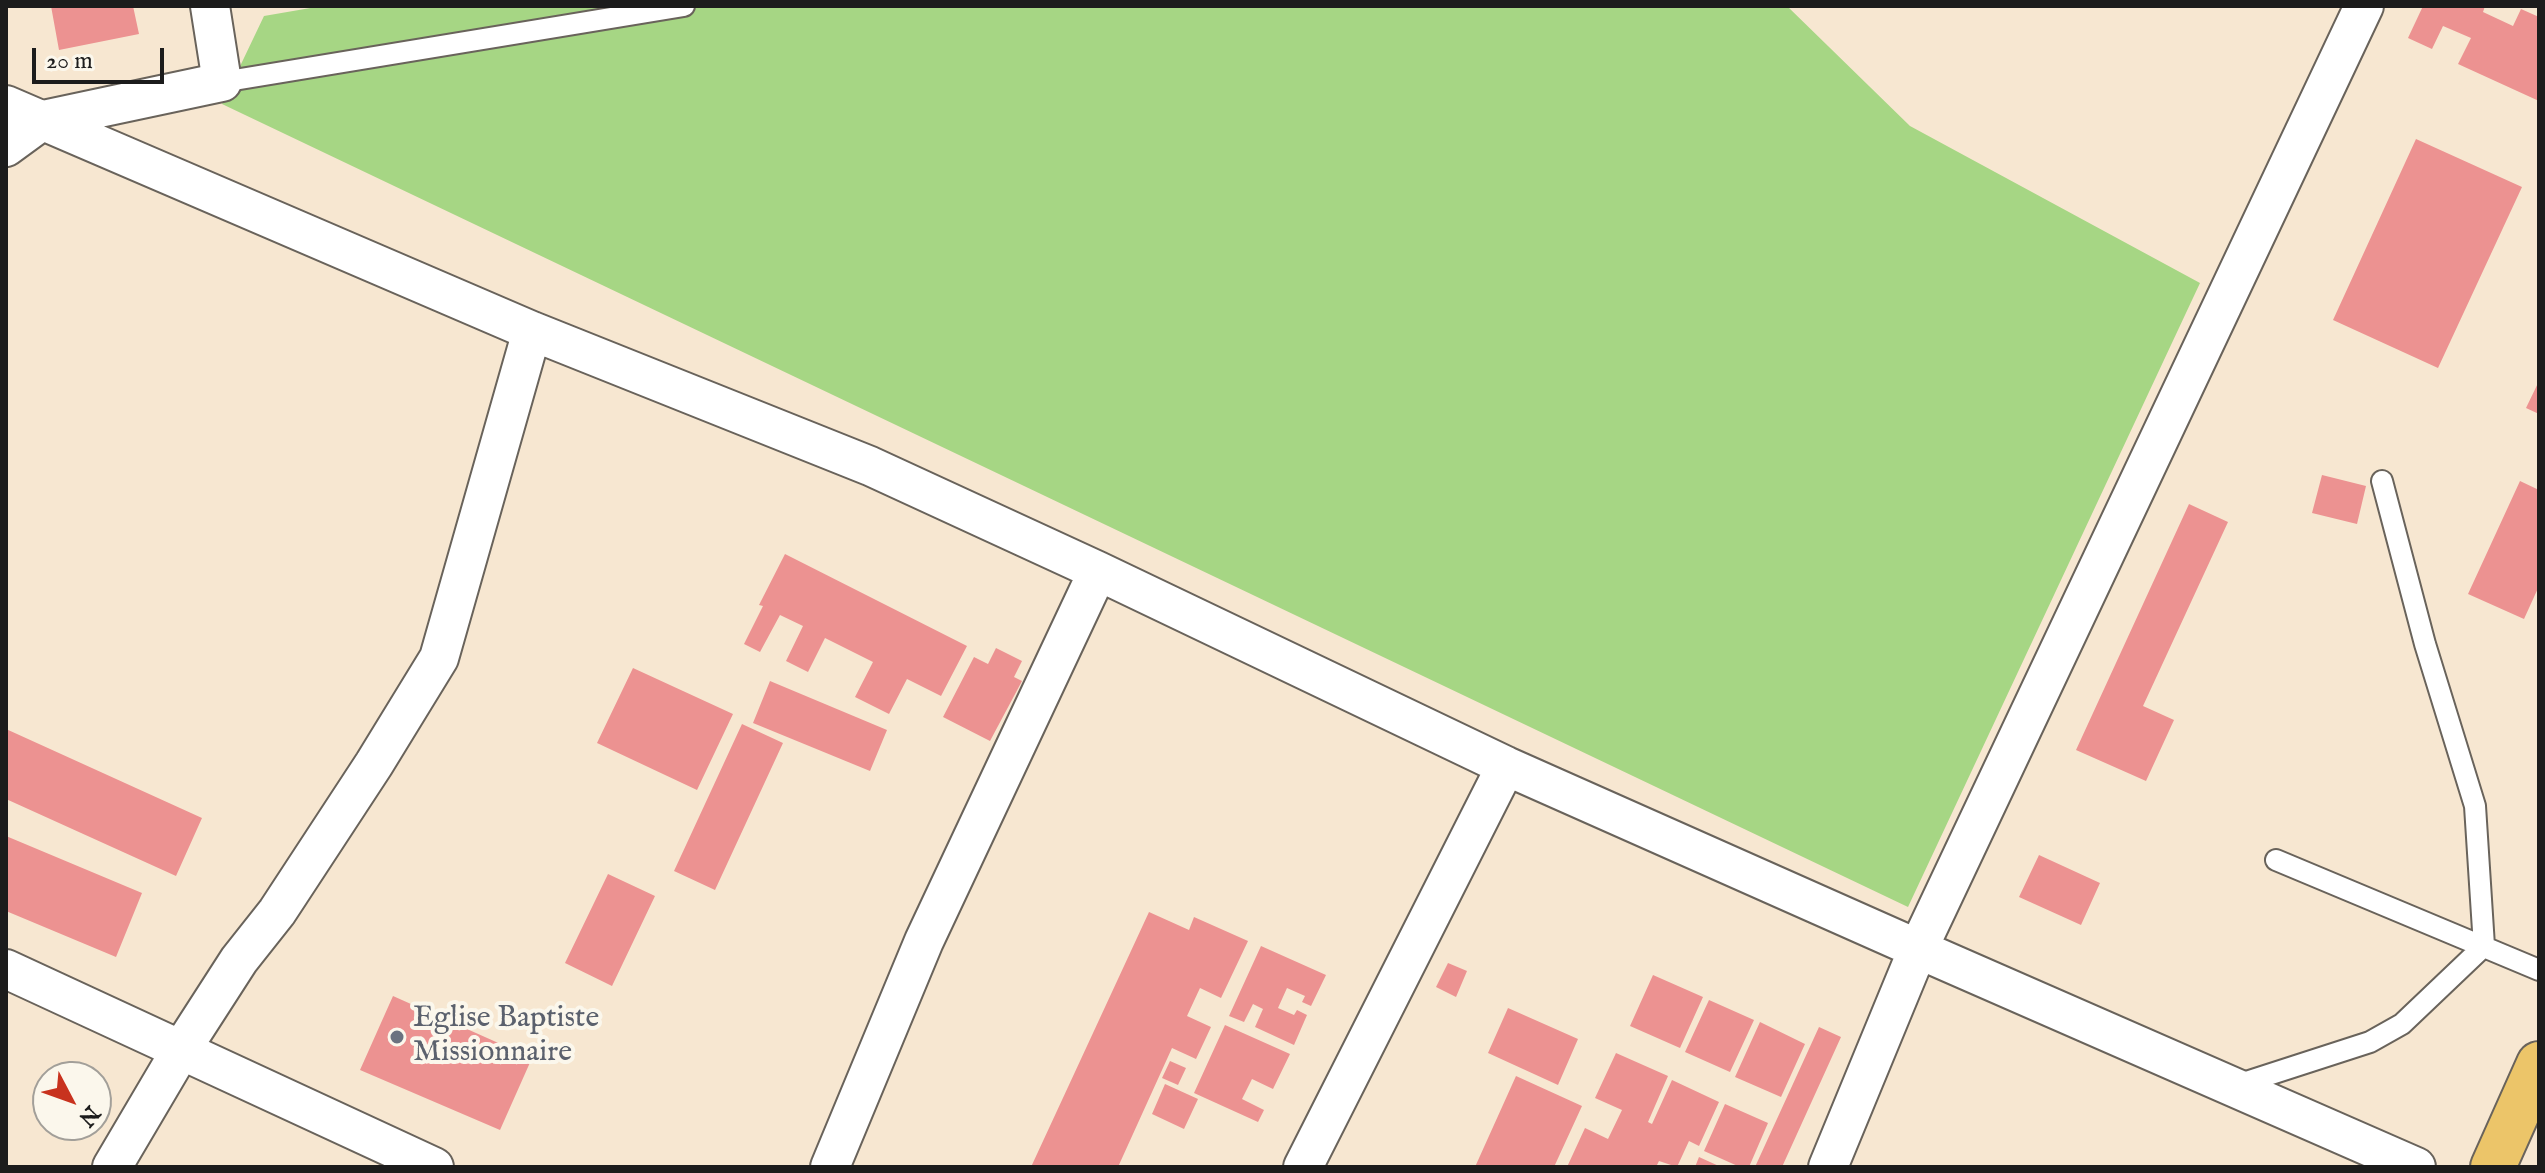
<!DOCTYPE html>
<style>
body{margin:0}
#map{position:relative;width:2545px;height:1173px;overflow:hidden;background:#f7e7d1;font-family:"IM FELL English",serif}
canvas{display:block}
.frame{position:absolute;inset:0;border:8px solid #1c1c1c;pointer-events:none}
.north{position:absolute;left:32px;top:1061px;width:80px;height:80px;box-sizing:border-box;background:#fbf7ec;border:2px solid #a29f99;border-radius:50%;rotate:131deg;font-size:22px;font-weight:700;line-height:32px;text-align:center;color:#1c1c1c}
.north::after{content:'';display:block;margin:auto;width:28px;height:36px;background:#c8321e;clip-path:polygon(50% 0,100% 100%,50% 72%,0 100%)}
.scale{position:absolute;left:32px;top:48px;width:132px;height:36px;box-sizing:border-box;border:4px solid #1c1c1c;border-top:0;padding-left:10px;font-size:24px;line-height:28px;white-space:nowrap;color:#1c1c1c;-webkit-text-stroke:6px #fbf7ec;paint-order:stroke}
</style>
<div id="map">
<canvas width="2545" height="1173"></canvas>
<div class="frame"></div>
<div class="north">N</div>
<div class="scale">20 m</div>
</div>
<script>
const ctx = document.querySelector('canvas').getContext('2d');
ctx.lineJoin = 'round';
function fill(path, color) {
  ctx.fillStyle = color;
  ctx.fill(path, 'evenodd');
}
function poly(rows) {
  const path = new Path2D();
  for (const r of rows) {
    path.moveTo(r[0], r[1]);
    for (let i = 2; i < r.length; i += 2) path.lineTo(r[i], r[i + 1]);
  }
  return path;
}
function trace(path, color, width, dash) {
  ctx.strokeStyle = color;
  ctx.lineWidth = width;
  ctx.lineCap = dash ? 'butt' : 'round';
  ctx.setLineDash(dash || []);
  ctx.stroke(path);
}
function label(font, color, halo, rows, align = 'center') {
  ctx.font = font + ' "IM FELL English",serif';
  ctx.lineWidth = 8;
  ctx.setLineDash([]);
  ctx.textBaseline = 'middle';
  ctx.strokeStyle = halo;
  ctx.fillStyle = color;
  for (const [text, x, y, turn = 0] of rows) {
    ctx.save();
    ctx.translate(x, y);
    ctx.rotate((+turn || 0) * Math.PI / 180);
    ctx.textAlign = isNaN(turn) ? turn : align;
    if (halo) ctx.strokeText(text, 0, 0);
    ctx.fillText(text, 0, 0);
    ctx.restore();
  }
}
fill(poly([
 [322,6,1787,6,1910,126,2200,283,1908,907,222,104,264,16]
]), '#a6d684');
fill(poly([
 [51,6,133,6,139,34,59,50],
 [2423,6,2485,6,2483,12,2513,26,2521,9,2539,17,2539,101,2458,64,2471,38,2443,26,2432,49,2408,38],
 [2416,139,2522,187,2438,368,2333,320],
 [2539,381,2539,414,2526,408],
 [2322,475,2366,486,2357,524,2312,513],
 [2520,481,2539,490,2539,586,2524,619,2468,594],
 [2189,504,2228,522,2143,706,2174,720,2146,781,2076,750],
 [785,554,967,646,941,696,907,679,889,714,855,697,873,662,825,638,808,672,786,661,803,626,780,615,760,652,744,644,763,606,759,605],
 [996,648,1022,661,1014,677,1022,681,990,741,943,717,974,657,988,664],
 [633,668,733,714,697,790,597,743],
 [770,681,887,730,870,771,753,723],
 [742,724,783,743,715,890,674,871],
 [6,729,202,818,176,876,6,799],
 [6,836,142,893,116,957,6,911],
 [2039,855,2100,883,2081,925,2019,897],
 [608,874,655,896,612,986,565,963],
 [1149,912,1189,930,1194,917,1248,941,1221,998,1200,988,1187,1016,1211,1027,1196,1059,1172,1048,1118,1167,1031,1167],
 [1261,946,1326,975,1311,1006,1302,1002,1305,996,1287,988,1278,1008,1294,1015,1297,1010,1307,1015,1294,1045,1255,1027,1263,1009,1253,1004,1244,1022,1229,1016],
 [1448,963,1467,971,1456,997,1436,987],
 [1653,975,1703,997,1680,1048,1630,1026],
 [393,996,532,1058,500,1130,360,1070],
 [1709,1000,1754,1020,1730,1072,1685,1052],
 [1508,1008,1578,1039,1558,1085,1488,1053],
 [1760,1022,1805,1044,1781,1097,1735,1077],
 [1225,1025,1290,1054,1273,1089,1252,1079,1242,1099,1264,1110,1258,1122,1194,1093],
 [1819,1027,1841,1037,1782,1167,1755,1167],
 [1616,1053,1668,1076,1648,1122,1652,1124,1672,1080,1719,1102,1699,1146,1689,1141,1677,1167,1659,1161,1656,1167,1567,1167,1585,1128,1608,1139,1622,1110,1595,1098],
 [1170,1061,1186,1068,1178,1085,1162,1078],
 [1516,1076,1582,1106,1554,1167,1475,1167],
 [1165,1084,1198,1099,1184,1129,1152,1114],
 [1725,1104,1768,1123,1749,1167,1740,1167,1704,1151],
 [1699,1157,1721,1167,1695,1167]
]), '#ec9291');
const lane = poly([
 [222,82,684,6],
 [2276,860,2539,970],
 [2234,1086,2370,1042,2402,1024,2484,946,2475,806,2425,644,2382,481]
]);
const street = poly([
 [6,105,532,331,870,466,1098,571,1506,766,1918,949,2416,1167],
 [6,147,43,120,222,82,210,6],
 [6,969,434,1167],
 [112,1167,181,1050,239,960,277,912,374,764,439,658,532,331],
 [830,1167,924,941,1098,571],
 [1303,1167,1506,766],
 [1828,1167,1918,949,2364,6]
]);
const highway = poly([
 [2493,1167,2539,1064]
]);
trace(lane, '#69635b', 24);
trace(street, '#69635b', 42);
trace(highway, '#69635b', 48);
trace(lane, '#fff', 20);
trace(street, '#fff', 38);
trace(highway, '#ecc569', 44);
for (const [x, y, r, color] of [
 [397,1037,8,"#6b7280"]
]) {
  const dot = new Path2D();
  dot.arc(x, y, r, 0, 2 * Math.PI);
  ctx.fillStyle = color;
  ctx.fill(dot);
  trace(dot, '#fbf7ec', 3);
}
label('30px', '#5b616d', '#fbf7ec', [
 ["Eglise Baptiste",413,1020],
 ["Missionnaire",413,1054]
], 'left');
</script>
